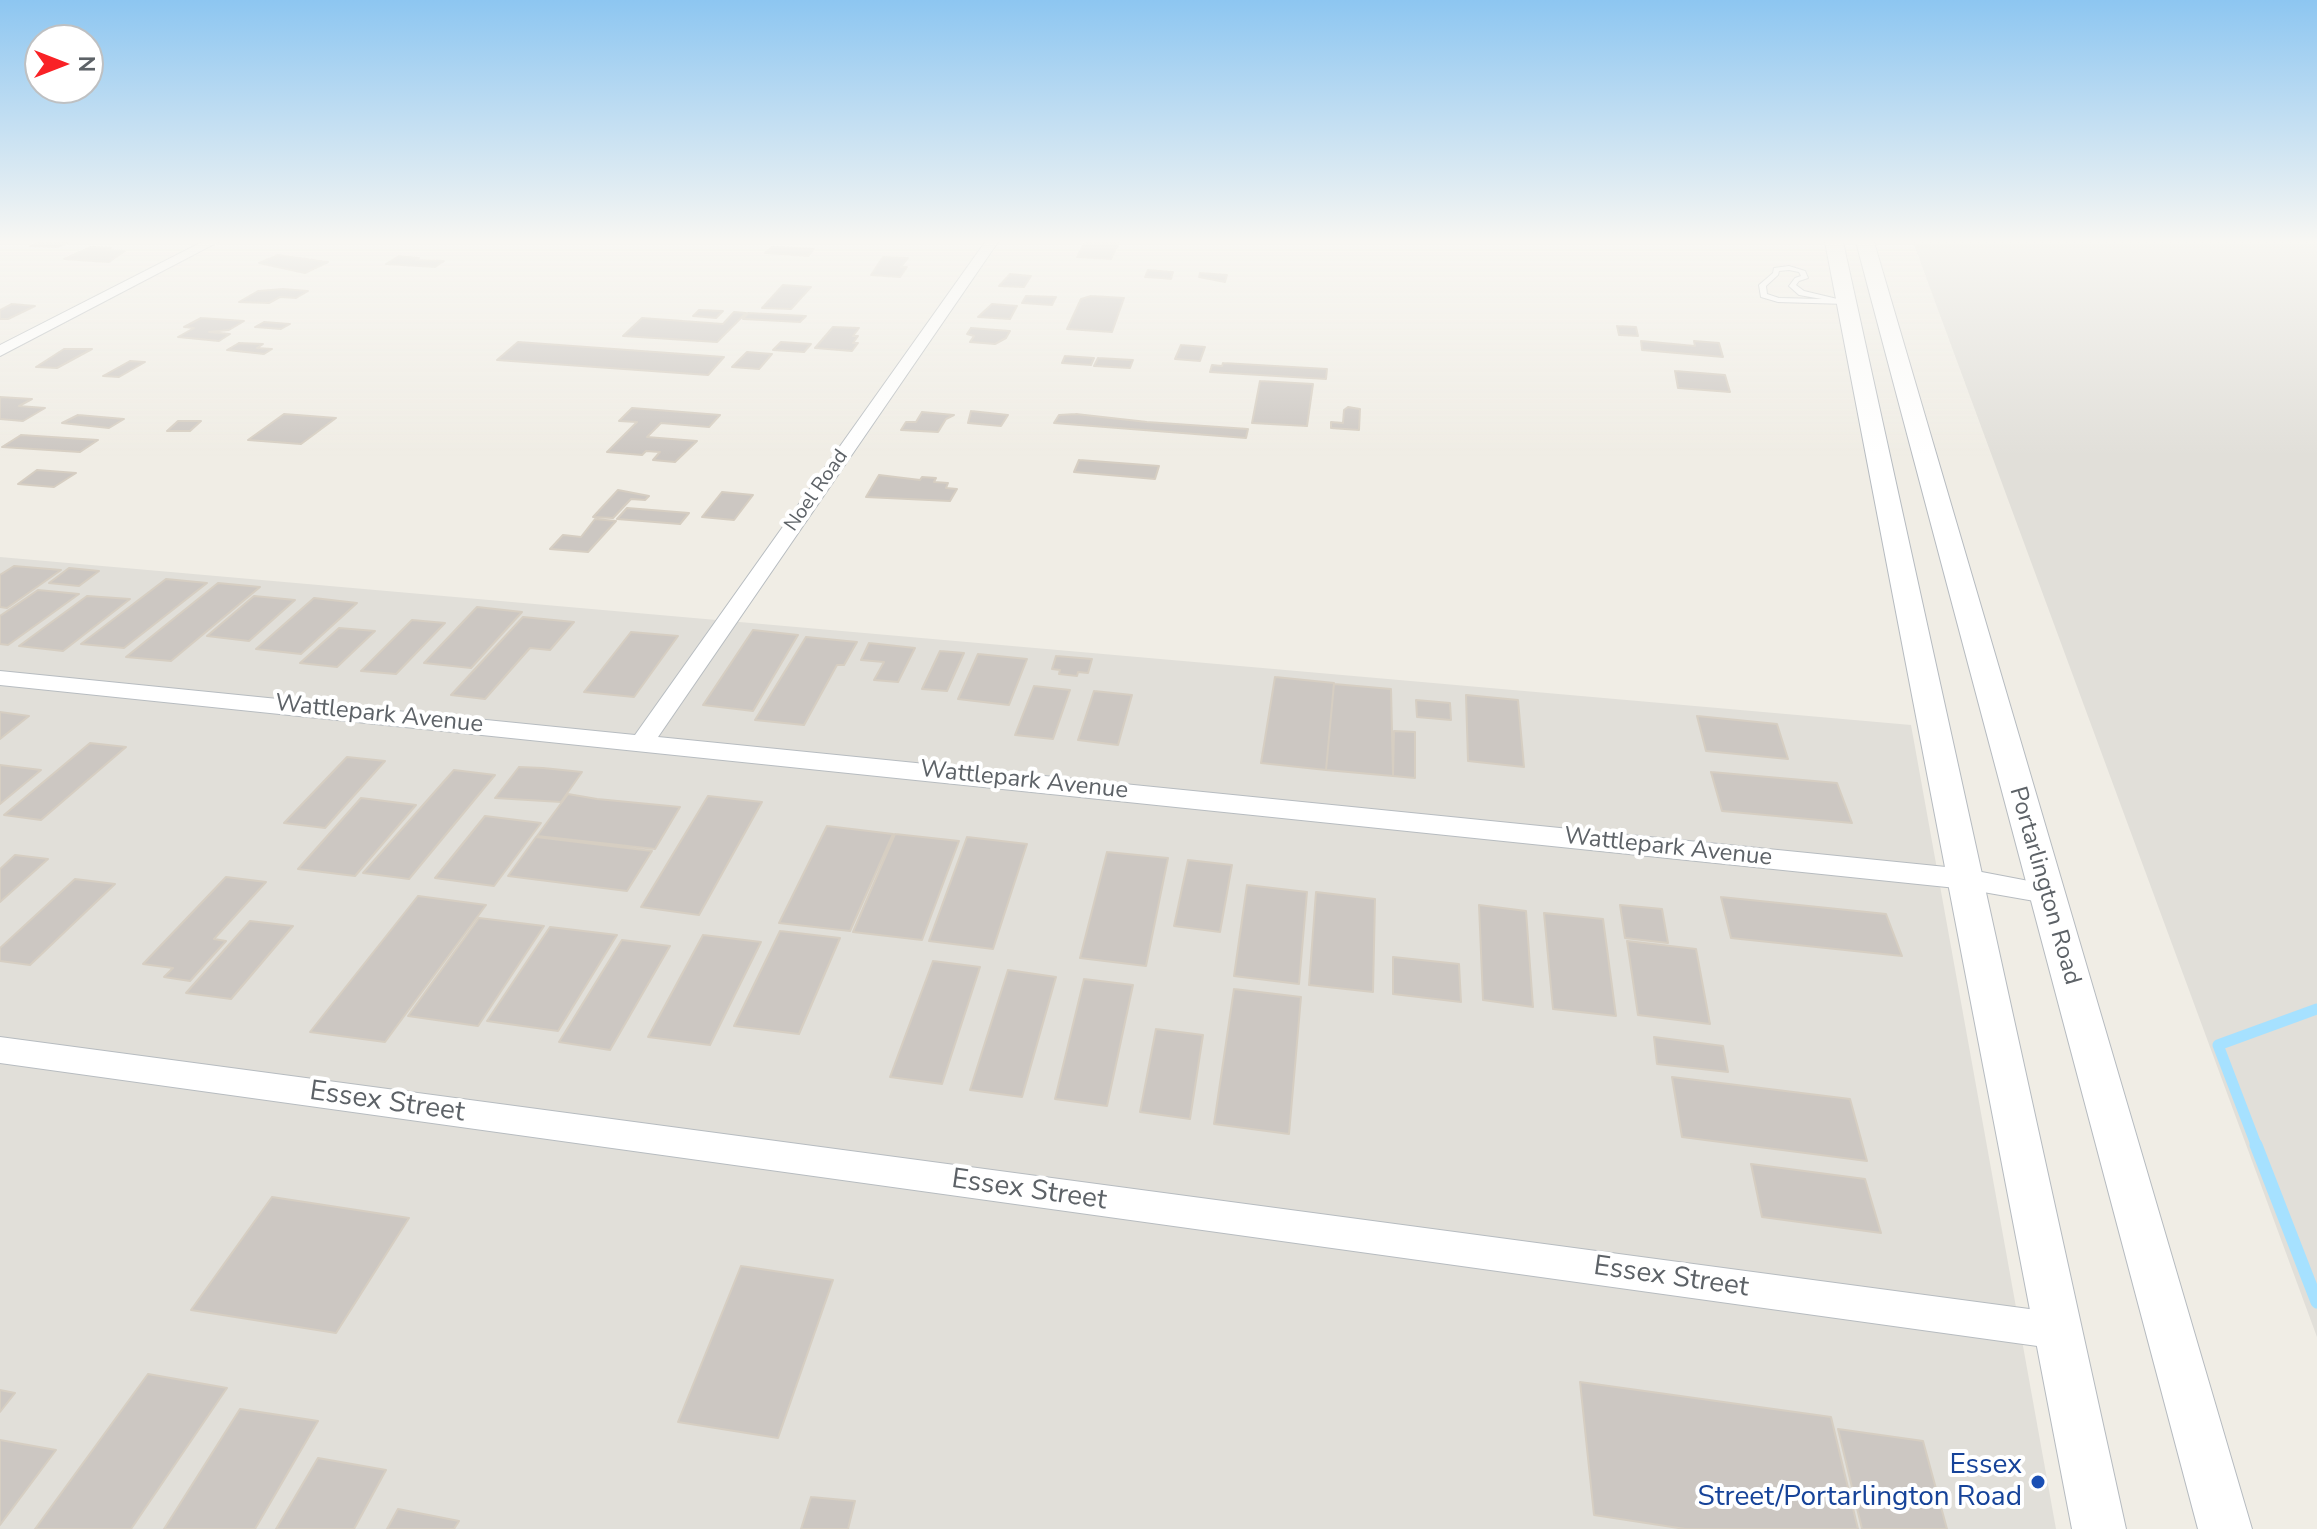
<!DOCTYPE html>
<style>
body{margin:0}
#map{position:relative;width:2317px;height:1529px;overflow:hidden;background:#f0ede5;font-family:"Nunito Sans",sans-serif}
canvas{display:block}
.north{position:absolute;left:24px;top:24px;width:80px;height:80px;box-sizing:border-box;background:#fff;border:2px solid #bec0c2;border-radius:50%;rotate:90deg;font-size:22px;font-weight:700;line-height:32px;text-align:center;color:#5d6267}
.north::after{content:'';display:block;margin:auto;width:28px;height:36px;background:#f92226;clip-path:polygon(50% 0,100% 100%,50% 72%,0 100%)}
</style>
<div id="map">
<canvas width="2317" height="1529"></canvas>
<div class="north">N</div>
</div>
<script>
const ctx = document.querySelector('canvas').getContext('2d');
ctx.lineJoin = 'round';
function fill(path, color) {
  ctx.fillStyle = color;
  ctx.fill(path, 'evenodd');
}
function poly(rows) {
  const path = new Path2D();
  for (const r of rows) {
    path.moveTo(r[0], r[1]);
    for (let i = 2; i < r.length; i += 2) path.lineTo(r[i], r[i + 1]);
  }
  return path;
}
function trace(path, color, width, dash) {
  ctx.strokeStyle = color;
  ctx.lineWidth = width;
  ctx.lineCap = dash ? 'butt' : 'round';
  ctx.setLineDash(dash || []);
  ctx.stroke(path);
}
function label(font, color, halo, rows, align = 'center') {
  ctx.font = font + ' "Nunito Sans",sans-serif';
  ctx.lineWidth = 8;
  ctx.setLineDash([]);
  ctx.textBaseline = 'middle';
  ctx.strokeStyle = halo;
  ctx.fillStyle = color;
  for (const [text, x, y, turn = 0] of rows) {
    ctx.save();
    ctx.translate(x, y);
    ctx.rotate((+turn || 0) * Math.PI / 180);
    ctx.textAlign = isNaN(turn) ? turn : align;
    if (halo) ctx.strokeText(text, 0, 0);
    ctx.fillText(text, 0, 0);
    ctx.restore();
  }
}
fill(poly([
 [1913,242,2317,242,2317,1337],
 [0,557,1911,725,2056,1529,0,1529]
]), '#e1dfd9');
trace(poly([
 [2257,1147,2218,1045,2317,1009]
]), '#a6e1ff', 11);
trace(poly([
 [2256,1145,2317,1302]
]), '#a6e1ff', 13);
const building = poly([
 [39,242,69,242,57,247,30,246,39,242],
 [1085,242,1119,242,1111,259,1077,257,1085,242],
 [91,247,111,248,107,250,125,251,109,262,64,259,91,247],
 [772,247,814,249,808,256,765,253,772,247],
 [278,255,328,262,305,273,259,263,278,255],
 [399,256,419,258,416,260,444,261,435,267,386,264,399,256],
 [883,257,908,258,901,267,907,267,900,277,871,275,883,257],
 [1148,270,1173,272,1171,279,1161,278,1145,277,1148,270],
 [1200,273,1227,275,1225,282,1199,277,1200,273],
 [1010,274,1031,276,1024,287,999,286,1010,274],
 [783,285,811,287,791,309,762,308,783,285],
 [283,289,308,291,296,298,280,297,269,303,239,302,258,291,283,289],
 [1026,296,1056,297,1052,305,1022,303,1026,296],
 [1091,296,1124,298,1112,332,1067,329,1081,299,1091,296],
 [12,304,35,306,8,319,0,319,0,310,12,304],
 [992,304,1017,306,1010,319,978,317,992,304],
 [699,310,723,311,716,318,693,316,699,310],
 [734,312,746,313,717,342,623,336,642,318,723,324,734,312],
 [748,313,806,316,800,322,743,319,748,313],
 [201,318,244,321,229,330,209,332,230,334,219,341,178,337,194,328,184,327,201,318],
 [264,322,290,324,281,329,255,327,264,322],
 [1617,326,1636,327,1638,336,1619,335,1617,326],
 [833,327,859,328,853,336,858,336,853,343,858,343,852,351,815,348,833,327],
 [971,328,1010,331,1006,338,995,344,970,342,974,336,967,334,971,328],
 [1641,341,1695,346,1694,341,1719,343,1723,357,1642,350,1641,341],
 [518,342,724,357,708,375,497,360,518,342],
 [781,342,811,344,804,352,773,350,781,342],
 [239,343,263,344,257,348,272,349,264,354,227,350,239,343],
 [1181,345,1205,347,1200,361,1175,359,1181,345],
 [64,349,92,349,57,368,36,367,64,349],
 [747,352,772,354,759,369,732,367,747,352],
 [1065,356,1094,358,1091,365,1062,363,1065,356],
 [1098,358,1133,360,1130,368,1094,366,1098,358],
 [130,361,145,362,119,377,103,376,130,361],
 [1223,363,1327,369,1326,379,1210,372,1212,365,1222,366,1223,363],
 [1675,371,1725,375,1730,392,1678,388,1675,371],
 [1260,381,1313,384,1307,426,1252,423,1260,381],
 [0,397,32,399,19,406,45,408,23,421,0,419,0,397],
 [1348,407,1360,409,1359,430,1331,428,1331,422,1343,423,1344,410,1348,407],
 [632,408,720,415,709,427,661,423,647,437,697,441,675,462,653,460,660,452,646,451,642,455,607,452,637,422,619,421,632,408],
 [971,411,1008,415,1001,426,968,423,971,411],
 [922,412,954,415,946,419,938,432,901,430,906,422,916,422,922,412],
 [284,414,336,418,301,444,248,440,284,414],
 [1076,414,1147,422,1248,429,1246,438,1054,423,1059,415,1076,414],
 [78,415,124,419,109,428,62,423,78,415],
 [178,421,201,421,190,431,167,431,178,421],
 [21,435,98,440,80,452,2,447,21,435],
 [1079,460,1159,466,1155,479,1074,472,1079,460],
 [37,470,76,473,54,487,18,484,37,470],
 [879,475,920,480,922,477,936,478,934,482,948,483,946,488,957,489,950,501,866,497,879,475],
 [618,490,649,496,645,500,631,499,613,518,593,517,618,490],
 [722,492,753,495,734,520,702,517,722,492],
 [627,508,689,513,680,524,617,519,627,508],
 [595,519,616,521,588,552,550,549,563,535,581,537,595,519],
 [14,566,61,570,7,608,0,607,0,575,14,566],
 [69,568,99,571,79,586,49,583,69,568],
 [166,579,207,583,124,648,81,644,166,579],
 [218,583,260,587,171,661,126,657,218,583],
 [38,590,79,594,8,645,0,644,0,616,38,590],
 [87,596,130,599,63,651,19,646,87,596],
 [254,596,295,600,249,641,207,636,254,596],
 [314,598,357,603,301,654,256,649,314,598],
 [477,607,522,612,471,668,424,663,477,607],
 [523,617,574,622,550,650,530,648,485,699,451,695,523,617],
 [412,620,445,623,396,674,361,671,412,620],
 [339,628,375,631,337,667,300,663,339,628],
 [753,630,798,635,753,711,703,705,753,630],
 [631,632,678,636,634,697,584,692,631,632],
 [806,637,857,642,844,665,837,665,804,725,755,720,806,637],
 [869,643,915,648,898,682,874,680,884,662,861,660,869,643],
 [940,651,964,653,947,691,922,689,940,651],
 [978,654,1027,659,1009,705,958,699,978,654],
 [1056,656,1092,659,1088,673,1078,672,1077,676,1059,674,1060,670,1052,669,1056,656],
 [1275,677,1334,683,1326,770,1261,763,1275,677],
 [1334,684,1391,689,1393,776,1326,770,1334,684],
 [1034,686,1070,690,1053,739,1015,735,1034,686],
 [1094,691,1132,695,1118,745,1078,740,1094,691],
 [1466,695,1518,700,1524,767,1468,761,1466,695],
 [1416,700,1450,703,1451,720,1417,717,1416,700],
 [0,712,29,716,0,739,0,712],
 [1697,716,1777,724,1788,759,1706,751,1697,716],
 [1394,731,1415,732,1415,778,1393,776,1394,731],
 [90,743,126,747,41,820,4,815,90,743],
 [347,757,385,761,325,828,284,823,347,757],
 [0,765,41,770,0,804,0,765],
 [519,767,543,768,582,772,561,802,495,798,519,767],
 [454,770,495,775,409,879,363,873,454,770],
 [1711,772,1837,783,1852,823,1722,811,1711,772],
 [568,794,597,799,680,807,655,849,537,836,568,794],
 [708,796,762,802,699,915,641,907,708,796],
 [361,798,416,805,355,876,298,869,361,798],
 [485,816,541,823,494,886,435,878,485,816],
 [827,826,893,834,850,931,779,923,827,826],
 [895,834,959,841,922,940,853,932,895,834],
 [536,837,652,851,627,891,508,876,536,837],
 [967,837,1027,844,993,949,929,941,967,837],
 [1107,852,1168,858,1146,966,1080,958,1107,852],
 [15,855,48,859,0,902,0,869,15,855],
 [1188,860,1232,865,1220,932,1174,926,1188,860],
 [226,877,266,882,214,939,226,941,190,981,164,977,173,968,143,964,226,877],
 [75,879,115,884,30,965,0,961,0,948,75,879],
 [1247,885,1307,892,1299,984,1234,976,1247,885],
 [1316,892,1375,899,1373,992,1309,985,1316,892],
 [418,896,486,905,385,1042,310,1032,418,896],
 [1721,897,1886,914,1902,956,1731,938,1721,897],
 [1479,905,1526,911,1533,1007,1483,1000,1479,905],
 [1620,905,1662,909,1668,943,1625,938,1620,905],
 [1544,913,1603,919,1616,1016,1553,1009,1544,913],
 [479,918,544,926,478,1026,408,1016,479,918],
 [250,921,293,926,231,999,186,993,250,921],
 [550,927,617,935,558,1031,487,1021,550,927],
 [780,931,840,938,799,1034,734,1026,780,931],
 [703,935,761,942,710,1045,648,1037,703,935],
 [622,940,670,946,610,1050,559,1042,622,940],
 [1627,941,1696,949,1710,1024,1638,1015,1627,941],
 [1393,957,1459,964,1461,1002,1393,994,1393,957],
 [933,961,980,967,942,1084,890,1077,933,961],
 [1008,970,1056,977,1022,1097,970,1090,1008,970],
 [1084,979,1133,985,1107,1106,1055,1099,1084,979],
 [1234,989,1301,997,1289,1134,1214,1124,1234,989],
 [1156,1029,1203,1035,1190,1119,1140,1112,1156,1029],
 [1654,1037,1723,1046,1728,1072,1657,1064,1654,1037],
 [1672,1077,1850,1099,1867,1161,1682,1137,1672,1077],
 [1751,1164,1865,1179,1881,1233,1762,1217,1751,1164],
 [272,1197,409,1218,336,1333,191,1310,272,1197],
 [741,1266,833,1280,778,1438,678,1422,741,1266],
 [148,1374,227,1388,131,1529,35,1529,148,1374],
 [1580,1382,1831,1417,1858,1529,1685,1529,1594,1515,1580,1382],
 [0,1390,15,1393,0,1412,0,1390],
 [240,1409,318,1421,255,1529,164,1529,240,1409],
 [1838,1429,1923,1441,1947,1529,1862,1529,1838,1429],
 [0,1440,56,1450,0,1525,0,1440],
 [318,1458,386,1470,354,1529,276,1529,318,1458],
 [811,1497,855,1501,848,1529,801,1529,811,1497],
 [398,1509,459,1521,454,1529,387,1529,398,1509]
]);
fill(building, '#ccc7c2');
trace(building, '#d6cec2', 2);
const service = poly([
 [1789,266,1805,271,1808,278,1799,281,1796,285,1804,291,1850,302,1846,304,1778,302,1761,297,1759,285,1773,273,1774,268,1789,266],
 [1789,270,1799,272,1801,276,1795,278,1789,286,1790,287,1799,295,1822,299,1779,298,1767,294,1766,286,1778,275,1779,271,1789,270]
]);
const minor = poly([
 [202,242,218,242,0,356,0,345,202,242],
 [985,242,998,242,658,737,1966,869,2055,886,2059,893,2055,900,2046,903,1966,889,0,685,0,671,635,735,985,242],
 [0,1037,2059,1313,2072,1318,2077,1331,2072,1344,2059,1349,0,1063,0,1037]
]);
const secondary = poly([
 [1825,242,1843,242,2126,1529,2072,1529,1825,242],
 [1856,242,1874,242,2252,1529,2198,1529,1856,242]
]);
trace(service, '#b7bcc0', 2);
trace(minor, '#b7bcc0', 2);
trace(secondary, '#b6bbc0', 2);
fill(service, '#fff');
fill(minor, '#fff');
fill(secondary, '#fff');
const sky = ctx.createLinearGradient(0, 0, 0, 456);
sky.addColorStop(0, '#8dc6f1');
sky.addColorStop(0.53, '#f8f7f3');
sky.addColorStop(1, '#f8f7f300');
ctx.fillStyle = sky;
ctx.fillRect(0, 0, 2317, 456);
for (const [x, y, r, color] of [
 [2038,1482,8,"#1a4fb4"]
]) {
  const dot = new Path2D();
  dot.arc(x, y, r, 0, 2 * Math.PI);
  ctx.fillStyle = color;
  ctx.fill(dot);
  trace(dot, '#fff', 3);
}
label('20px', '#5d6267', '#fff', [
 ["Noel Road",817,491,-55]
]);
label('24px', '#5d6267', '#fff', [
 ["Wattlepark Avenue",379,715,6],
 ["Wattlepark Avenue",1024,781,6],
 ["Wattlepark Avenue",1668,848,6],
 ["Portarlington Road",2044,886,74]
]);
label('28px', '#5d6267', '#fff', [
 ["Essex Street",387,1103,8],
 ["Essex Street",1029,1191,8],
 ["Essex Street",1671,1278,8]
]);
label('28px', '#164399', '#fff', [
 ["Essex",2022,1466],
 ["Street/Portarlington Road",2022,1498]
], 'right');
</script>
